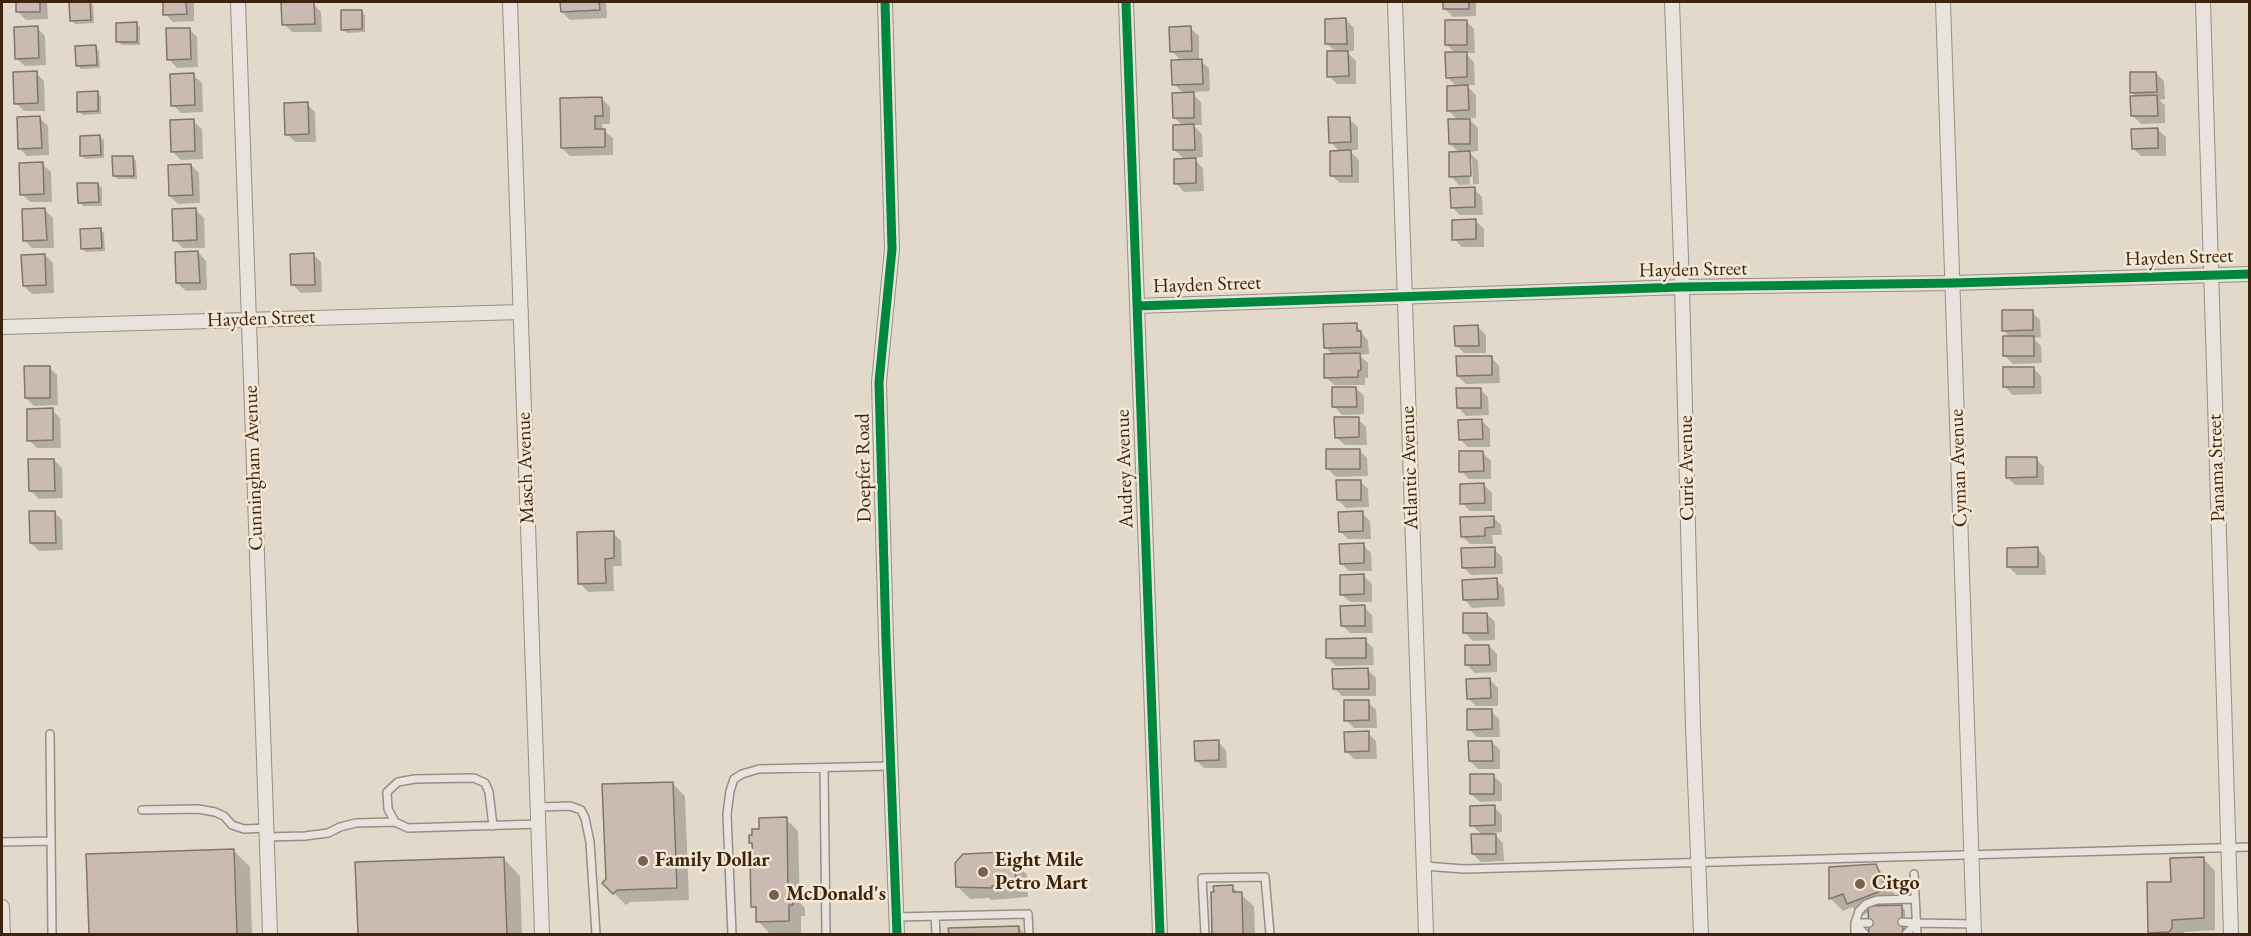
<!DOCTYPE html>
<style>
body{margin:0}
#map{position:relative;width:2251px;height:936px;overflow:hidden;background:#e2d9ca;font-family:"EB Garamond",serif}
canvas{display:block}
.frame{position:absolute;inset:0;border:3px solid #3e240e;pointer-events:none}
</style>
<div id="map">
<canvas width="2251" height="936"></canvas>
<div class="frame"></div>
</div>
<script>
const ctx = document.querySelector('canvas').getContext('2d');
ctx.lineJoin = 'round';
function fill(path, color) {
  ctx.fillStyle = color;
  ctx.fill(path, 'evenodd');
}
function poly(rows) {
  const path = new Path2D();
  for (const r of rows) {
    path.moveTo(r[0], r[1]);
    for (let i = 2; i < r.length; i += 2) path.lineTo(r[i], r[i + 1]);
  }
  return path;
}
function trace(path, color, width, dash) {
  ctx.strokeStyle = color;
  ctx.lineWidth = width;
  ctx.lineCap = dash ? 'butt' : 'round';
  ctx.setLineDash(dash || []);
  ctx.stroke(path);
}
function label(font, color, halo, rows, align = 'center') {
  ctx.font = font + ' "EB Garamond",serif';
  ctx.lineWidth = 5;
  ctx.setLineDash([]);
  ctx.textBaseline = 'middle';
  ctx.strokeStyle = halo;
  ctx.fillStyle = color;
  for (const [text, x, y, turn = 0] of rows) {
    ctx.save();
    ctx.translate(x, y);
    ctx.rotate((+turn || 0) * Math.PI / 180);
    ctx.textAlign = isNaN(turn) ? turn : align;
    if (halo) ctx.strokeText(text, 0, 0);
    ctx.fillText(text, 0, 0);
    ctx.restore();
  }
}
fill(poly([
 [17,2,47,2,48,19,26,20,18,12],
 [71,2,90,2,93,5,94,23,75,24,71,20],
 [164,2,194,2,194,21,173,22,165,14],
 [283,2,314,2,314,5,321,12,322,32,292,32,284,24],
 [559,2,606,2,607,18,570,20,562,12,562,4],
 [1445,2,1476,2,1476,16,1453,17,1445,9],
 [361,11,365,15,365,32,347,33,343,30],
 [1346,20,1354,28,1354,51,1346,51,1356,61,1356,84,1337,84,1329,76,1336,53,1327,43],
 [1466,21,1474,29,1475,53,1465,53,1474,62,1475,85,1466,85,1476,95,1476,118,1468,118,1478,128,1478,151,1469,152,1478,161,1479,184,1459,185,1451,176,1460,153,1450,144,1458,120,1448,110,1457,87,1447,77,1456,54,1447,45],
 [1469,159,1472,159,1473,184,1470,184],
 [136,23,140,27,140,45,122,45,118,42],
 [37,28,45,36,46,65,25,66,16,58],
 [1190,28,1199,36,1199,60,1209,68,1210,91,1191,92,1201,102,1202,125,1193,125,1202,134,1203,157,1193,158,1203,168,1204,191,1184,192,1176,183,1185,160,1175,150,1183,126,1174,117,1184,94,1174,84,1181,61,1172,51],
 [189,29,197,37,198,67,177,68,169,59],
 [96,47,99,51,100,68,81,69,77,65],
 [36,73,44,81,45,111,24,111,16,103],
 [2156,73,2164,81,2165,99,2159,100,2165,105,2165,123,2141,124,2133,116,2137,98,2132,92],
 [193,75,202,83,203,112,181,113,173,105],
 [97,93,101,96,101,114,83,115,79,111],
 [602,99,610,107,610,124,602,124,603,130,613,138,613,155,570,156,562,148],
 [307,104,315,112,316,142,295,142,287,134],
 [40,118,48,126,49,155,27,156,19,148],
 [1349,119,1358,127,1358,150,1349,150,1359,160,1359,183,1340,183,1331,175,1340,152,1331,142],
 [193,121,202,129,203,159,181,160,173,152],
 [2157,129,2166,137,2166,156,2141,156,2133,148],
 [100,137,104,140,104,158,85,159,82,155],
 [133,157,136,161,137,179,118,179,114,176],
 [42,164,51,172,52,202,30,202,22,194],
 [191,165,199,173,200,203,178,204,170,196],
 [98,184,102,188,102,206,83,206,80,202],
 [1474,189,1482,197,1483,215,1460,215,1452,207],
 [45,210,53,218,54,248,32,248,24,240],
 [195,210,204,218,205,248,183,248,175,240],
 [1476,221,1484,229,1484,247,1462,247,1454,239],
 [100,230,104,233,105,251,86,252,82,248],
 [198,252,206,261,207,290,186,291,177,283],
 [313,254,321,262,322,292,301,293,293,285],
 [45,255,53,263,54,293,32,294,24,286],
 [2032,312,2040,320,2041,337,2033,338,2041,346,2042,363,2013,364,2005,356,2011,338,2003,330],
 [1356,325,1368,341,1369,354,1359,355,1368,363,1368,378,1365,378,1365,385,1334,385,1326,377,1334,356,1325,347],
 [1478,327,1486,335,1486,353,1464,353,1456,345],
 [1491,357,1499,366,1500,383,1466,384,1458,376],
 [49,367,57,375,58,405,34,406,26,398],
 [2033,368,2041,376,2042,394,2013,395,2005,387],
 [1356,388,1364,396,1364,414,1342,415,1334,406],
 [1480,389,1488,397,1489,415,1466,416,1458,407],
 [52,410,60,418,61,448,37,448,29,440],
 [1358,419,1366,427,1367,445,1345,445,1336,437],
 [1482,421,1490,429,1490,447,1468,447,1460,439],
 [1359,450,1367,458,1368,476,1336,477,1328,469],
 [1483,453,1491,461,1491,479,1469,479,1461,471],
 [2036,459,2044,467,2044,485,2015,485,2007,477],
 [54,460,62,468,63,498,39,499,31,491],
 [1360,481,1368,489,1369,507,1346,508,1338,500],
 [1484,485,1492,493,1492,511,1470,511,1462,503],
 [54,512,62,520,63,550,39,551,31,543],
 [1362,513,1370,521,1371,539,1348,539,1340,531],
 [1493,517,1501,525,1502,535,1492,535,1493,544,1470,544,1462,536],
 [613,533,621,541,622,566,613,566,614,591,588,592,580,583],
 [1363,545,1371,553,1372,571,1349,571,1341,563],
 [2037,548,2045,557,2046,575,2017,575,2009,567],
 [1494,549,1502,557,1503,574,1471,575,1463,567],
 [1364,576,1372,584,1372,602,1350,602,1341,594],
 [1496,580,1504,588,1505,606,1472,608,1464,599],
 [1364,607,1372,615,1373,633,1350,633,1342,625],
 [1487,614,1495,622,1495,640,1473,641,1465,633],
 [1365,640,1373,648,1374,665,1336,666,1328,658],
 [1489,646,1497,654,1497,672,1475,673,1467,665],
 [1368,670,1376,678,1376,696,1342,696,1334,688],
 [1490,680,1498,688,1498,706,1476,706,1468,698],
 [1368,702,1376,710,1377,728,1354,728,1346,720],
 [1491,711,1499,719,1500,737,1477,737,1469,729],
 [1368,733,1376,741,1377,759,1354,759,1346,751],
 [1218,742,1226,750,1227,768,1204,768,1196,760],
 [1492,742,1500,750,1500,769,1478,769,1470,761],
 [1493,775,1502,784,1502,801,1480,802,1471,794],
 [672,783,685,796,689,900,630,902,626,905,604,883],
 [1494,807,1502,815,1502,832,1493,833,1503,843,1504,861,1481,862,1473,854,1482,835,1472,825],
 [786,819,798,831,800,903,805,908,805,916,801,916,801,933,770,934,758,921,758,911,753,906,754,846,751,843,760,830],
 [234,851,250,867,252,934,90,934,88,855],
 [1007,854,1027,875,1028,897,991,900,989,898,970,899,957,886],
 [2203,858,2215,871,2215,930,2184,932,2184,934,2152,934,2149,932,2172,883],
 [504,859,520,876,522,934,359,934,357,864],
 [1875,866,1888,878,1897,901,1884,906,1901,906,1905,910,1906,934,1871,934,1870,912,1861,916,1852,907,1843,911,1830,898],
 [1232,887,1254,906,1255,934,1213,934,1212,894],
 [1019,928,1025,934,950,934,950,929]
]), '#0003');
const building = poly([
 [16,2,40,2,40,12,16,12,16,2],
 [69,2,90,2,91,20,70,21,69,2],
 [163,2,186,2,187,14,163,15,163,2],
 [281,2,314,2,315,24,282,25,281,2],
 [560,2,599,2,600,10,561,12,560,2],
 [1443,2,1469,2,1469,9,1443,9,1443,2],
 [341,10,362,10,362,29,341,30,341,10],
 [1346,18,1347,44,1325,44,1325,19,1346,18],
 [1445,20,1467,20,1467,45,1445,45,1445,20],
 [137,22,137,42,116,42,116,23,137,22],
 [38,26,39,58,15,59,14,27,38,26],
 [1191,26,1192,51,1170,52,1169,27,1191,26],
 [166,28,190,28,191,59,167,60,166,28],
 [96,45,97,65,76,66,75,46,96,45],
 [1327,51,1348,51,1349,76,1327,77,1327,51],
 [1445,52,1467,52,1467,77,1446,78,1445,52],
 [1202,59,1203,84,1172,85,1171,60,1202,59],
 [37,71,38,103,14,104,13,72,37,71],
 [2130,72,2156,72,2157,92,2130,93,2130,72],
 [194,73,195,105,171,106,170,74,194,73],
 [1468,85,1469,110,1447,111,1447,86,1468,85],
 [98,91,98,111,77,112,77,92,98,91],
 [1194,92,1194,118,1173,118,1172,93,1194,92],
 [2157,95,2158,116,2131,116,2130,96,2157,95],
 [602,97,603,116,595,116,595,129,605,129,605,147,561,148,560,98,602,97],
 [308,102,309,134,285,135,284,103,308,102],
 [40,116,42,148,18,149,17,117,40,116],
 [1328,117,1350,117,1351,142,1329,143,1328,117],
 [194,119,195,151,171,152,170,120,194,119],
 [1448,119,1470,119,1470,144,1449,144,1448,119],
 [1194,124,1195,150,1173,150,1173,125,1194,124],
 [2158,128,2158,148,2132,149,2131,129,2158,128],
 [100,135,101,155,80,156,80,136,100,135],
 [1351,150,1352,176,1330,176,1330,151,1351,150],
 [1470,151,1471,176,1449,177,1449,152,1470,151],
 [112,156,133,156,134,176,113,176,112,156],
 [1196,158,1196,183,1174,184,1174,159,1196,158],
 [43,162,44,194,20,195,19,163,43,162],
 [191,164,193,195,169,196,168,165,191,164],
 [77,183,98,183,99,202,78,203,77,183],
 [1475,187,1475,207,1451,208,1450,188,1475,187],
 [45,208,47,240,23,241,22,209,45,208],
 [196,208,197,240,173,241,172,209,196,208],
 [1476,219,1476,239,1452,240,1452,220,1476,219],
 [101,228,102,248,81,249,80,229,101,228],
 [198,251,200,283,176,283,175,252,198,251],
 [314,253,315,285,291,285,290,254,314,253],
 [45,254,46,285,23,286,21,255,45,254],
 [2002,310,2033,310,2033,330,2002,331,2002,310],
 [1357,323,1357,331,1361,331,1361,347,1324,348,1323,324,1357,323],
 [1478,325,1479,346,1455,346,1454,326,1478,325],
 [2003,336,2034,336,2034,356,2003,356,2003,336],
 [1360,353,1361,370,1358,371,1358,377,1324,378,1324,354,1360,353],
 [1456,356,1492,356,1492,375,1457,376,1456,356],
 [24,366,50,366,50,398,25,398,24,366],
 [2003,367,2034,367,2034,387,2003,387,2003,367],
 [1332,387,1356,387,1357,407,1332,407,1332,387],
 [1456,388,1481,388,1481,408,1457,408,1456,388],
 [53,408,53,440,27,441,27,409,53,408],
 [1334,417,1359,417,1359,437,1335,438,1334,417],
 [1482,419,1483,439,1459,440,1458,420,1482,419],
 [1326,449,1360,449,1360,469,1326,469,1326,449],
 [1459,451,1483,451,1484,471,1459,472,1459,451],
 [2006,457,2037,457,2037,477,2006,478,2006,457],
 [28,459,54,459,55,491,29,491,28,459],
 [1336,480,1361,480,1361,500,1337,500,1336,480],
 [1484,483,1485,503,1460,504,1460,484,1484,483],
 [29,511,55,511,56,543,30,543,29,511],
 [1363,511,1363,531,1339,532,1338,512,1363,511],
 [1494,516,1494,527,1485,528,1485,536,1461,537,1460,517,1494,516],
 [614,531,614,558,605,559,606,583,578,584,577,532,614,531],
 [1364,543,1364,563,1340,564,1339,544,1364,543],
 [1495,547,1495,567,1462,568,1461,548,1495,547],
 [2038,547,2038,567,2007,567,2007,548,2038,547],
 [1364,574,1364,594,1340,595,1340,575,1364,574],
 [1497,578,1498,599,1463,600,1462,580,1497,578],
 [1365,605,1365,626,1341,626,1340,606,1365,605],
 [1463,613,1487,613,1488,633,1463,633,1463,613],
 [1366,638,1366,658,1326,658,1326,639,1366,638],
 [1465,645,1489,645,1490,665,1465,665,1465,645],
 [1368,668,1369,689,1333,689,1332,669,1368,668],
 [1490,678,1491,698,1467,699,1466,679,1490,678],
 [1344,700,1369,700,1369,720,1344,721,1344,700],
 [1467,709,1492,709,1492,729,1467,730,1467,709],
 [1369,731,1369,751,1345,752,1344,732,1369,731],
 [1219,740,1219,760,1195,761,1194,741,1219,740],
 [1468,741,1492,741,1493,761,1469,761,1468,741],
 [1470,774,1494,774,1494,794,1470,794,1470,774],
 [673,782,677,888,617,890,613,894,602,883,606,879,602,784,673,782],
 [1495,805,1495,825,1470,826,1470,806,1495,805],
 [787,817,788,894,793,894,793,905,789,905,789,921,756,922,756,907,751,907,750,857,753,857,752,843,749,843,749,835,752,835,752,829,759,829,759,818,787,817],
 [1471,834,1496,834,1496,854,1472,854,1471,834],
 [234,849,237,934,89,934,86,854,234,849],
 [1008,852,1015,861,1016,885,992,886,992,888,956,887,955,863,963,854,1008,852],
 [504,857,507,934,358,934,355,862,504,857],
 [2204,857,2204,918,2172,920,2172,928,2169,932,2148,933,2147,882,2171,882,2170,858,2204,857],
 [1876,864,1886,889,1847,904,1843,894,1829,899,1829,867,1876,864],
 [1233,885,1233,892,1242,892,1243,934,1212,934,1211,892,1214,892,1213,886,1233,885],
 [1902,905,1903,934,1869,934,1868,906,1902,905],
 [1019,926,1019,934,949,934,948,928,1019,926]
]);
fill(building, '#cabab1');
trace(building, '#7f766b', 1.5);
const lane = poly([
 [50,734,52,934],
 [824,768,826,934],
 [538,807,570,806,581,810,585,818,590,842,596,934],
 [142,810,198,809,215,812,224,816,232,825,244,829,267,828],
 [493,826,489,792,485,783,474,778,415,779,398,782,387,792,388,809,395,822,408,828,539,824],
 [267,837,305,836,328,833,340,827,356,823,395,822],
 [2,842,51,841],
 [1424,866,1464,869,2250,847],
 [1914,874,1917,934],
 [935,916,936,934],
 [897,917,1028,914,1029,934],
 [1902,922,1916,923],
 [1855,923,1865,934],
 [1855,923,1869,923],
 [732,934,727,814,730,791,734,779,742,774,759,769,891,766],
 [1205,934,1202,878,1265,877,1270,934],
 [1855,934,1855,923,1859,911,1866,904,1877,900,1915,899],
 [1906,934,1916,923,1974,924]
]);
const street = poly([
 [238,2,270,934],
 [510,2,542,934],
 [885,2,892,249,879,382,886,641,897,934],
 [1126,2,1160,934],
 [1395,2,1426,934],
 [1672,2,1682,287,1693,727,1701,934],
 [1943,2,1974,934],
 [2203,2,2231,934],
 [1137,306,1682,287,1953,283,2250,274],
 [2,327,521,312],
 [2,907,3,934]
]);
trace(lane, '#978f84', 10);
trace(street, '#978f84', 16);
trace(lane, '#e8e3dc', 7);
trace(street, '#e8e3dc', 14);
trace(poly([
 [885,2,892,249,879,382,886,641,897,934],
 [1126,2,1160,934],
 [1137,306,1682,287,1953,283,2250,274]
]), '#00873e', 9);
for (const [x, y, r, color] of [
 [643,861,6,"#776350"],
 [983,872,6,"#776350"],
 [1860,884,6,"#776350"],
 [774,895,6,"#776350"]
]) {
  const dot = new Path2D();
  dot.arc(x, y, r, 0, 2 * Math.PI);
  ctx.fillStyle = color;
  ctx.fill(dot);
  trace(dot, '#f3e8d5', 2);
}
label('20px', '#3e240e', '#f3e8d5', [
 ["Hayden Street",2179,258,-2],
 ["Hayden Street",1693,270,-1],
 ["Hayden Street",1207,285,-2],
 ["Hayden Street",261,319,-2],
 ["Cunningham Avenue",254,468,-92],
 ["Masch Avenue",526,468,-92],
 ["Doepfer Road",864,468,-91],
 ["Atlantic Avenue",1410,468,-92],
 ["Curie Avenue",1687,468,-91],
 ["Cyman Avenue",1959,468,-92],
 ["Panama Street",2217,468,-92],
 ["Audrey Avenue",1125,469,-92]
]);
label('bold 20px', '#3e240e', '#f3e8d5', [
 ["Family Dollar",655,861],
 ["Eight Mile",995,861],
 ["Petro Mart",995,884],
 ["Citgo",1872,884],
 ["McDonald's",786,895]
], 'left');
</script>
